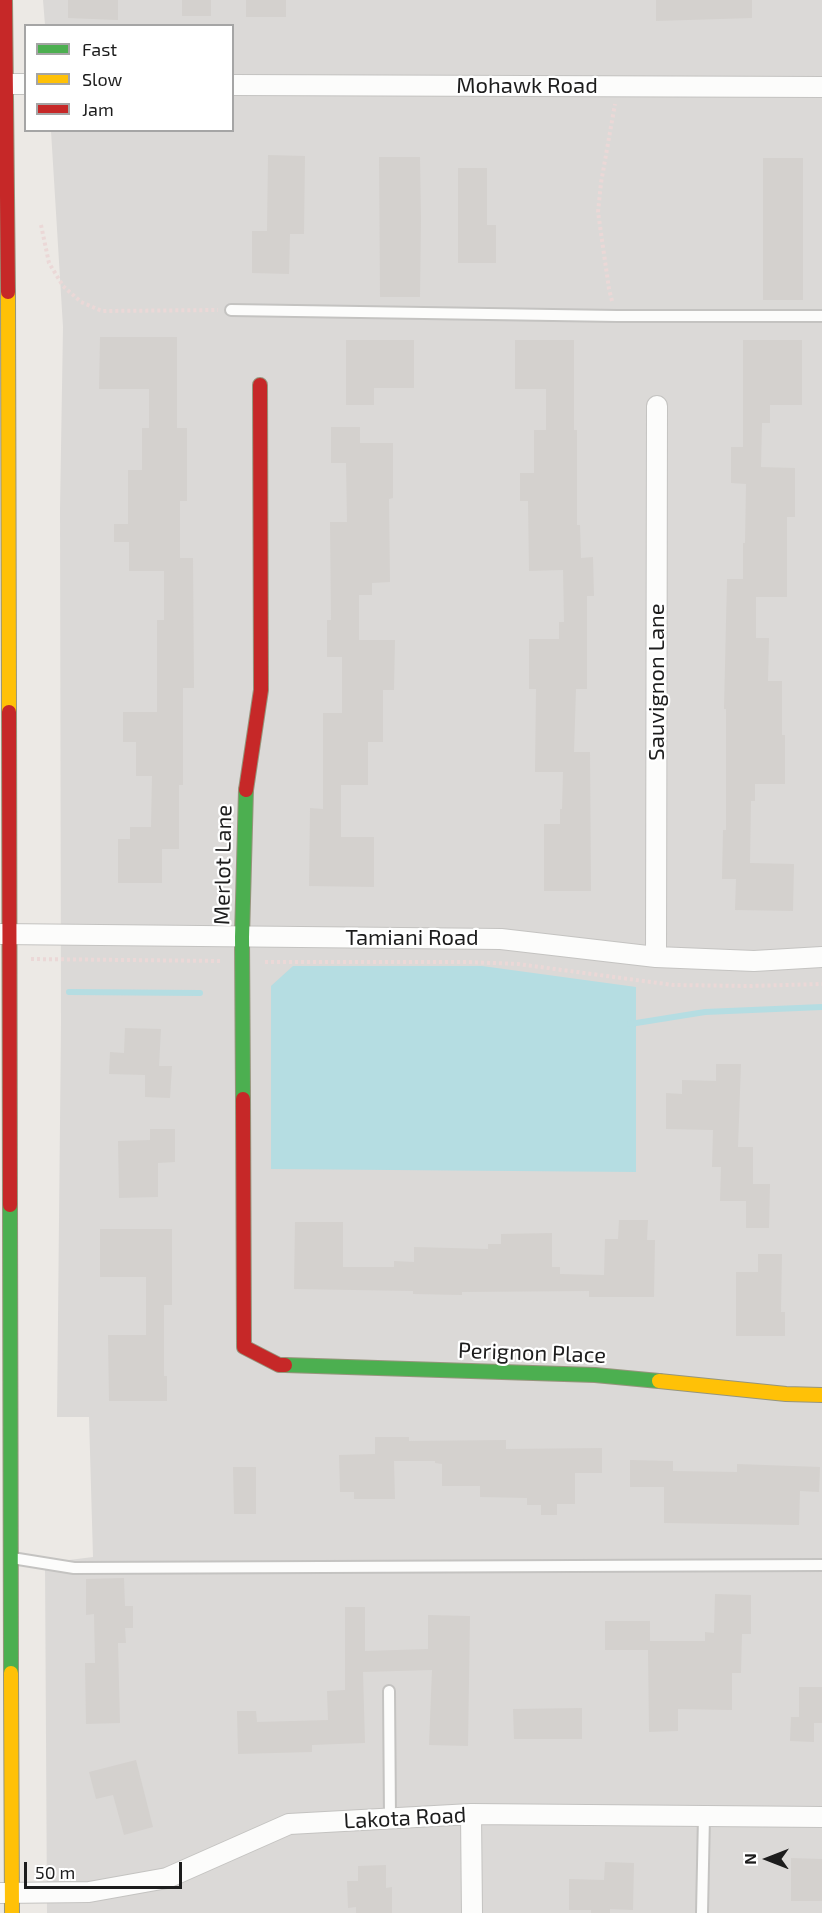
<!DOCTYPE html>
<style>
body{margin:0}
#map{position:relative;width:822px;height:1913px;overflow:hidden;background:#ece9e5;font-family:"Exo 2",sans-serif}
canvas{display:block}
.legend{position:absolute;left:24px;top:24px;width:210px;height:108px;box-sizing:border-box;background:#fff;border:2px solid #a5a5a5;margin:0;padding:8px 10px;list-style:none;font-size:18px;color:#1d1d1d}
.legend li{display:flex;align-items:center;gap:12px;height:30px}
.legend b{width:30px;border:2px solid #a5a5a5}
.north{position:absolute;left:738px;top:1829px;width:60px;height:60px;-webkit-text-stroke:4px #fff;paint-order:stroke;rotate:270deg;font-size:16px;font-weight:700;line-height:24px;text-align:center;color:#1d1d1d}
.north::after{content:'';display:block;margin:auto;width:21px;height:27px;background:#1d1d1d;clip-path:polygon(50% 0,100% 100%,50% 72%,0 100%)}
.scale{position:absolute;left:24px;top:1862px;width:158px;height:27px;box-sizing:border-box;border:3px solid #1d1d1d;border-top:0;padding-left:8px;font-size:18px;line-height:21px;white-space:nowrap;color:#1d1d1d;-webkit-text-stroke:4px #fff;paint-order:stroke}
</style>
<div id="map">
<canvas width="822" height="1913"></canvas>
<ul class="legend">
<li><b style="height:8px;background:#4caf50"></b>Fast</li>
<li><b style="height:8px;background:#ffc107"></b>Slow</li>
<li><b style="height:8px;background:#c62828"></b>Jam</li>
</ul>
<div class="north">N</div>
<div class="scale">50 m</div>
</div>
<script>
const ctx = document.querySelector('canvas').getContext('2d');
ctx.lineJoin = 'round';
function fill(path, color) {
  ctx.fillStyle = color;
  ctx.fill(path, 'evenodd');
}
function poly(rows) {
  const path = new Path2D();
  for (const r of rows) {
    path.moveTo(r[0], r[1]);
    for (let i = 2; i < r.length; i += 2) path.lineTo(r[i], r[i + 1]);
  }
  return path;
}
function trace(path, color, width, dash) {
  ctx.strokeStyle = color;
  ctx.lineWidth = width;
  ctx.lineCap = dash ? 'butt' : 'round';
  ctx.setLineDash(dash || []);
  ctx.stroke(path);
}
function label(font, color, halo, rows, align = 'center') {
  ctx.font = font + ' "Exo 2",sans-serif';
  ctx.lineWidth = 4.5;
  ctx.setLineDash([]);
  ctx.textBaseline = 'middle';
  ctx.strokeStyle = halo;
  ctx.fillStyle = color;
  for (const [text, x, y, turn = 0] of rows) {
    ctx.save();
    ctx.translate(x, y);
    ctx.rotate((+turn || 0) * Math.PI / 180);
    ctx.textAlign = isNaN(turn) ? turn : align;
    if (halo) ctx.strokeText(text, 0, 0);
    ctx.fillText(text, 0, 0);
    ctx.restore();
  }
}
fill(poly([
 [43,0,822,0,822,1913,47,1913,45,1563,93,1557,89,1417,57,1417,61,1024,60,509,63,327,51,131,232,130,232,26,45,25]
]), '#dbd9d7');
fill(poly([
 [293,966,482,966,636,987,636,1172,271,1169,271,986]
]), '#b5dde2');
trace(poly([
 [69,992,200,993],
 [630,1024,705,1012,822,1007]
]), '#b5dde2', 6);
fill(poly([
 [68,0,118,0,118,20,68,18],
 [182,0,211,0,211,16,182,16],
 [246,0,286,0,286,17,246,17],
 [656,0,752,0,752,18,656,21],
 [268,155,305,156,304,234,290,234,289,274,252,273,252,231,267,231],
 [379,157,420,157,421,219,420,297,380,297],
 [763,158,803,158,803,300,763,300],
 [458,168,487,168,487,225,496,225,496,263,458,263],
 [100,337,177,337,177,428,187,428,187,501,180,501,180,558,193,558,194,688,183,688,183,785,179,785,179,849,162,849,162,883,118,883,118,839,130,839,130,827,151,827,152,776,136,776,136,742,123,742,123,712,157,712,157,620,164,620,164,571,129,571,129,542,114,542,114,524,128,524,128,470,142,470,142,428,149,428,149,389,99,389],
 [346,340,414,340,414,388,374,388,374,405,346,405],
 [515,340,574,340,574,430,577,430,577,525,580,525,581,558,593,557,594,596,587,596,587,689,576,689,574,752,590,752,591,891,544,891,544,824,560,824,560,809,562,809,563,772,535,772,536,689,529,689,529,639,559,639,559,622,564,622,563,570,529,571,528,501,520,501,520,473,534,473,534,430,546,430,546,389,515,389],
 [743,340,802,340,802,405,770,405,770,423,762,423,761,467,795,468,795,517,787,517,787,597,756,597,756,638,769,638,768,681,782,681,782,735,785,735,785,784,755,784,755,801,751,801,750,863,794,864,793,911,735,910,736,879,722,879,723,830,726,830,726,709,724,709,727,579,743,579,743,543,745,543,746,484,731,483,731,447,743,447],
 [331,427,360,427,360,443,393,443,393,498,389,499,390,582,372,583,372,595,359,595,359,640,395,640,394,690,383,690,383,742,368,742,368,785,341,785,341,837,374,837,374,887,309,886,310,808,323,809,323,713,342,713,342,657,327,657,327,620,331,620,330,522,347,522,346,463,331,463],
 [125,1028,161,1029,159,1066,172,1066,170,1098,145,1097,145,1075,109,1074,110,1052,124,1053],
 [716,1064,741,1064,738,1147,753,1147,753,1184,770,1184,769,1228,746,1228,746,1201,720,1201,721,1167,712,1167,713,1130,666,1129,666,1093,682,1094,682,1080,716,1081],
 [150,1129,175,1129,175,1162,158,1163,158,1197,119,1198,118,1141,150,1140],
 [619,1220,648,1220,647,1240,655,1240,654,1297,589,1297,589,1291,462,1292,462,1295,413,1294,413,1291,294,1289,295,1222,343,1222,343,1267,394,1267,394,1261,414,1262,414,1247,488,1249,488,1244,501,1244,501,1234,552,1233,552,1267,560,1267,560,1274,604,1275,605,1239,618,1239],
 [100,1229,172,1229,172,1305,164,1305,164,1376,167,1376,167,1401,109,1401,108,1335,146,1335,146,1277,100,1277],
 [758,1254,782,1254,781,1312,785,1312,785,1336,736,1336,736,1272,758,1272],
 [375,1437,409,1437,409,1441,506,1440,506,1449,602,1448,602,1473,575,1473,575,1504,557,1504,557,1515,541,1515,541,1505,527,1505,527,1498,480,1497,480,1486,442,1486,442,1464,435,1463,435,1461,394,1461,395,1499,354,1499,354,1492,340,1492,339,1455,375,1454],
 [630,1460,673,1461,673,1471,737,1472,737,1464,820,1467,819,1492,800,1491,799,1525,664,1523,664,1487,630,1487],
 [233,1467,256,1467,256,1514,234,1514],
 [124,1578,125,1606,133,1606,133,1628,125,1628,126,1643,118,1643,120,1723,86,1724,85,1663,95,1663,94,1614,86,1615,86,1579],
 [715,1594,751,1595,751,1634,742,1634,741,1673,732,1673,732,1710,678,1709,678,1731,649,1732,648,1650,605,1650,605,1621,650,1621,650,1641,705,1641,705,1632,714,1633],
 [345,1607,365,1607,365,1651,428,1649,428,1615,470,1616,468,1746,429,1745,432,1670,363,1672,365,1743,312,1745,312,1752,238,1754,237,1711,256,1711,257,1722,328,1720,327,1691,345,1690],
 [799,1687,822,1687,822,1723,814,1723,814,1742,790,1741,791,1717,799,1717],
 [582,1708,582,1739,514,1739,513,1709],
 [136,1760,153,1827,124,1835,113,1795,96,1799,89,1772],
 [791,1858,822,1859,822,1901,791,1901],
 [605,1862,634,1863,633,1910,610,1909,610,1913,591,1913,591,1910,569,1910,569,1879,604,1880],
 [386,1865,386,1888,392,1887,392,1913,356,1913,356,1907,348,1908,347,1881,358,1881,358,1866]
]), '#d4d1ce');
const lane = poly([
 [231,310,617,316,822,316],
 [12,1558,74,1568,822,1565],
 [389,1691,390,1818],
 [702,1913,704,1816]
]);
const street = poly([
 [0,84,26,84],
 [232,85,822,87],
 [0,934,501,939,656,957,754,961,822,957],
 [656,957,657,406],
 [471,1814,472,1913],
 [1,1893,89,1892,167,1878,289,1824,471,1814,822,1817]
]);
const fast = poly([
 [243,1099,242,937,246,790],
 [10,1205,11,1673],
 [285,1365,595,1375,659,1381]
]);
const slow = poly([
 [8,292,9,712],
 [659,1381,786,1394,822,1395],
 [11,1673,12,1913]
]);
const jam = poly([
 [5,0,8,292],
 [9,712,10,1205],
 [246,790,261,690,260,385],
 [243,1099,244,1347,279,1365,285,1365]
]);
trace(lane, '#c4c3c1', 14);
trace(street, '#c4c3c1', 22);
trace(fast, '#96957c', 16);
trace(slow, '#96957c', 16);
trace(jam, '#96957c', 16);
trace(poly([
 [41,225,49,263,63,286,81,302,102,311,218,310],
 [612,301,609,289,598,212,601,183,615,104],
 [31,959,221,961],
 [265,962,468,962,518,964,673,985,750,986,822,984]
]), '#ebd8d7', 4, [3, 3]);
trace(lane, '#fcfcfb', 10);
trace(street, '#fcfcfb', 20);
trace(fast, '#4caf50', 14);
trace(slow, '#ffc107', 14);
trace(jam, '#c62828', 14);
label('22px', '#1d1d1d', '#fff', [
 ["Mohawk Road",527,86],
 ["Sauvignon Lane",657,682,-90],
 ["Merlot Lane",223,865,-89],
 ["Tamiani Road",412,938],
 ["Perignon Place",532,1353,2],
 ["Lakota Road",405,1818,-3]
]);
</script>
